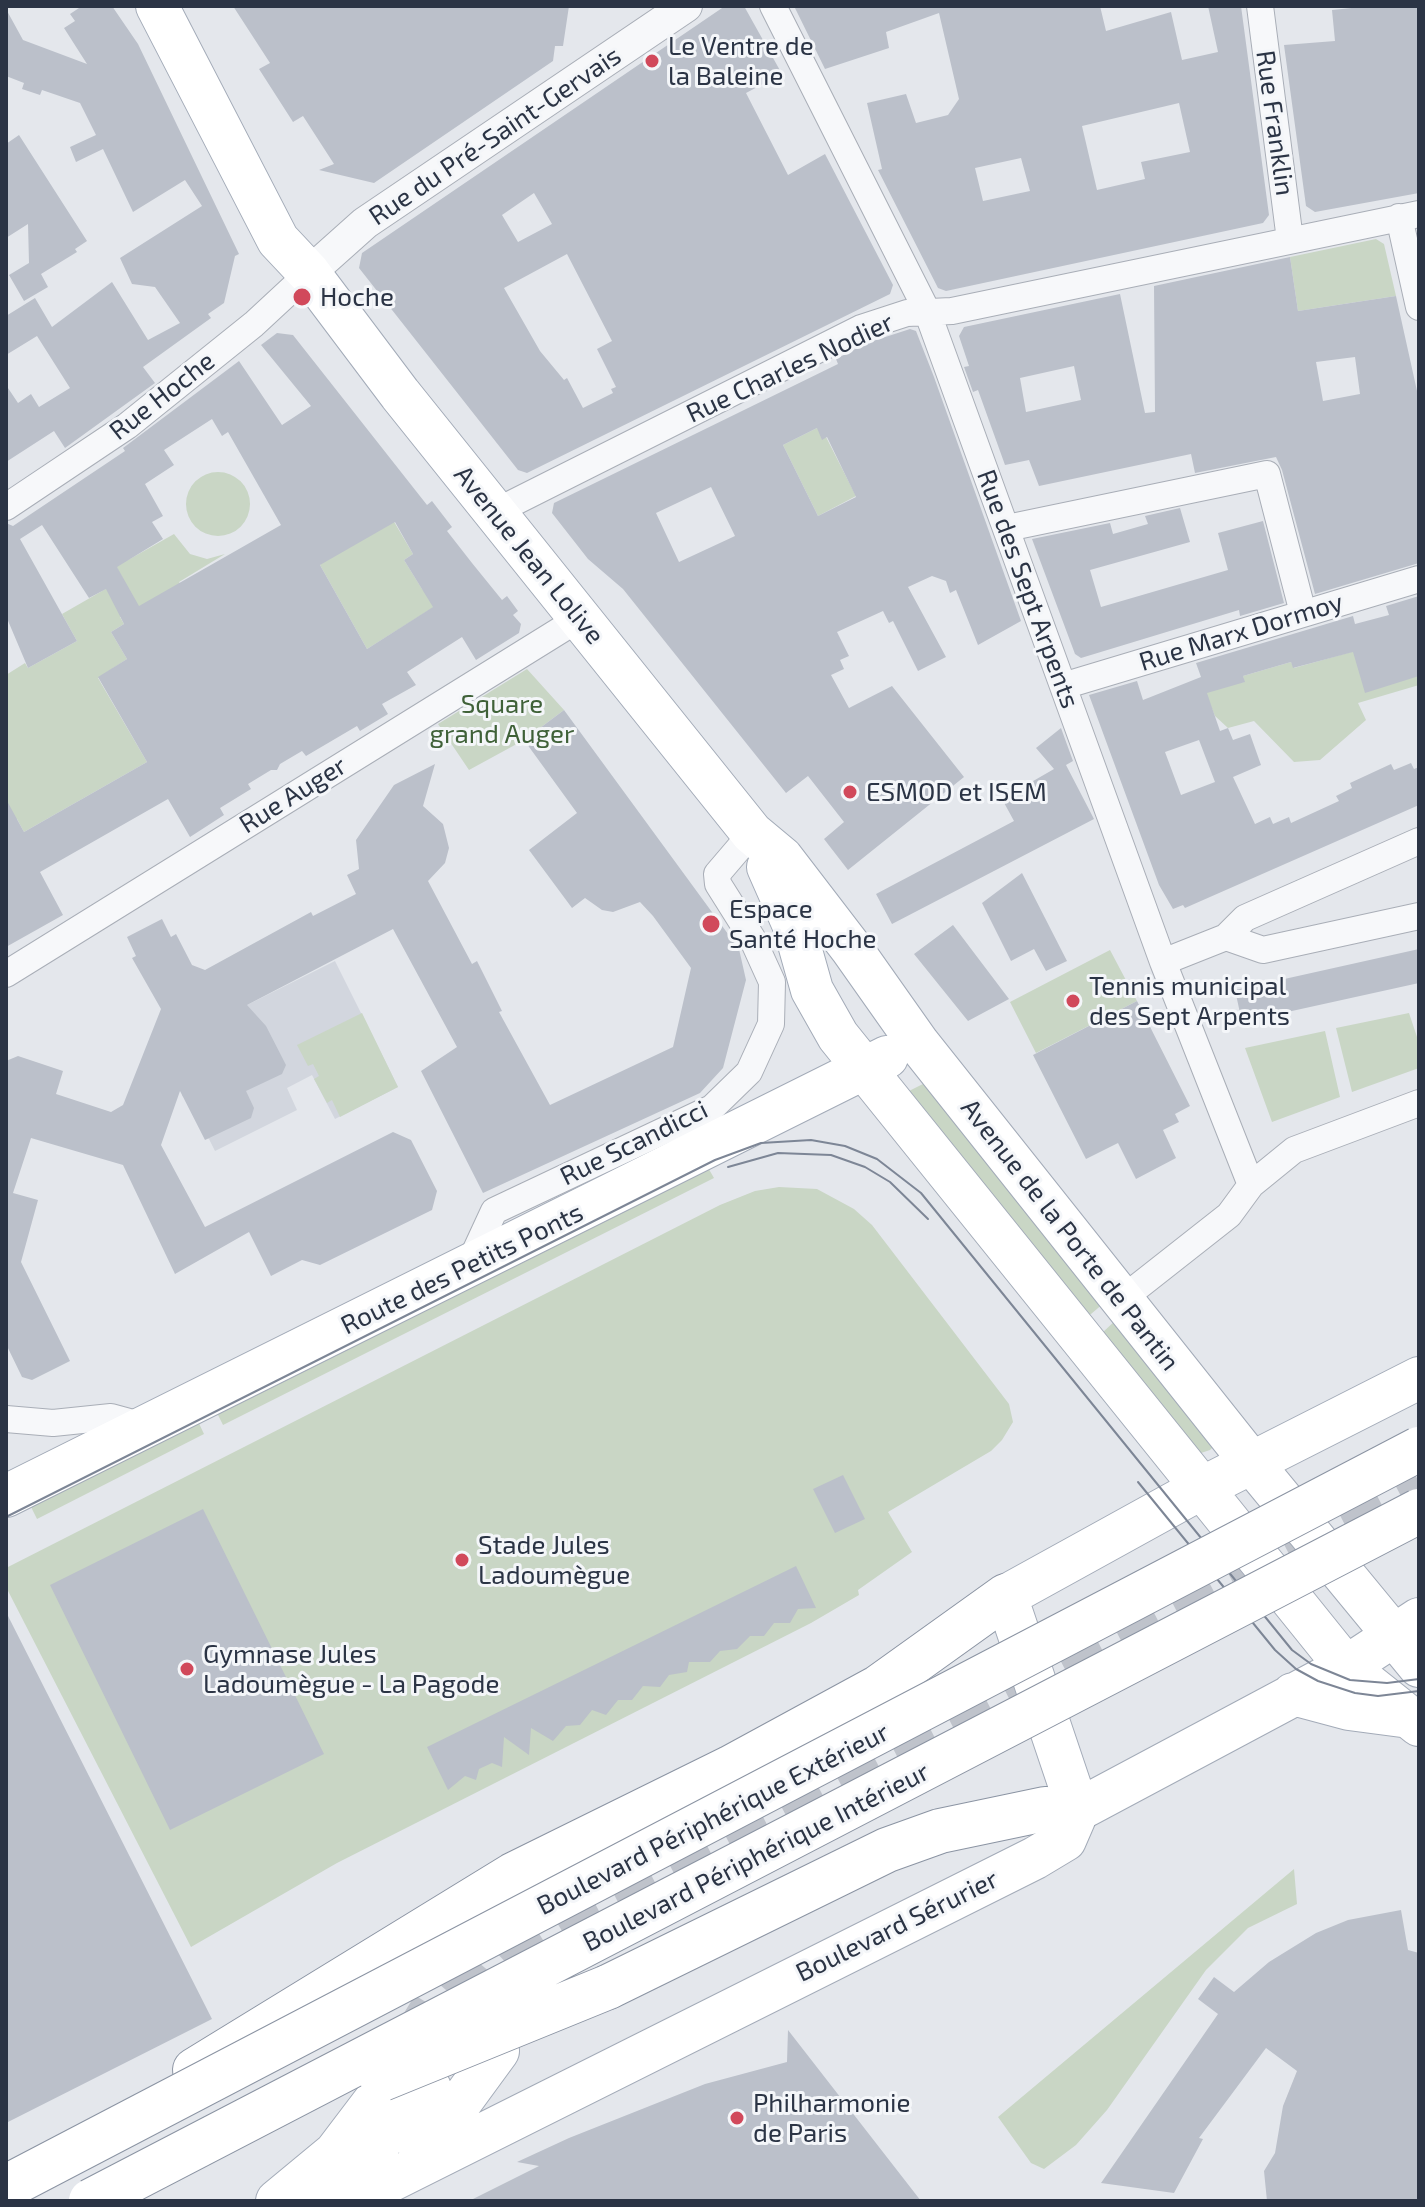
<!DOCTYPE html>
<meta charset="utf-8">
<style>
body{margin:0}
#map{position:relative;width:1425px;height:2207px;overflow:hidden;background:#e4e7ec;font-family:"Exo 2",sans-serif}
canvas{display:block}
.frame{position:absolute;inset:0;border:8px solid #2b3445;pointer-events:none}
</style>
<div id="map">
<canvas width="1425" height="2207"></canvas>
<div class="frame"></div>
</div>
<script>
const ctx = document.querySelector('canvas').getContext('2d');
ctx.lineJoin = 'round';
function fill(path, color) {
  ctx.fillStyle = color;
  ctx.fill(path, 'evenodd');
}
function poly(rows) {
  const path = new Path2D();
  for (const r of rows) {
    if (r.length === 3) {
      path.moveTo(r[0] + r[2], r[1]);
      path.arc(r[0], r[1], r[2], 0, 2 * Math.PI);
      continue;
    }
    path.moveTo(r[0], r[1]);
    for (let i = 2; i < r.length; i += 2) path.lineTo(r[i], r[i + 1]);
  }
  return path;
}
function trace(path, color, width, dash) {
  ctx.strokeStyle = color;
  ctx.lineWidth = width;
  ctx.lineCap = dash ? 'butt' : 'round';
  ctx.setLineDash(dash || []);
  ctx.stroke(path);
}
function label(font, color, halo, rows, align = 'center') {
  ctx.font = font + ' "Exo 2",sans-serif';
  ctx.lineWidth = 6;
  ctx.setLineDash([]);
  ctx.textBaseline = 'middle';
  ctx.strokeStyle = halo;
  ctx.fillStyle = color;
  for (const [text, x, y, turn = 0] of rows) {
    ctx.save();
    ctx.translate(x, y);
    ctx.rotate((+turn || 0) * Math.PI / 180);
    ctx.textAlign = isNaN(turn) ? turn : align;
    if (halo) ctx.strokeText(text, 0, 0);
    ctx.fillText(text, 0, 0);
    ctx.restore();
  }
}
fill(poly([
 [335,961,398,1087,335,1119,312,1075,287,1088,297,1110,215,1151,209,1139,203,1136,199,1102,182,1096,195,1058,247,1005]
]), '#d2d6de');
fill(poly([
 [1376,239,1384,244,1396,296,1298,311,1290,257],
 [821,426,822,439,826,437,856,496,818,516,783,445],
 [218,504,32],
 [376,491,413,554,404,560,422,589,442,602,367,649,320,565],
 [174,534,190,554,207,559,225,554,179,582,186,593,140,606,120,617,124,624,111,632,127,659,98,678,147,762,24,832,17,819,6,820,6,675,25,663,28,668,77,641,62,614,123,579,107,550,128,560],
 [1419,633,1419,685,1358,703,1366,720,1320,760,1294,762,1254,721,1228,728,1215,716,1204,689,1244,682,1243,676,1291,662,1294,668],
 [527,669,564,710,524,740,469,770,438,724],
 [1110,950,1137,1001,1036,1053,1010,1002],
 [362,1013,398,1087,340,1117,332,1100,327,1103,314,1079,319,1076,313,1064,308,1066,297,1045],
 [1409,1013,1419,1043,1419,1068,1352,1092,1336,1028],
 [1325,1031,1340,1097,1272,1122,1245,1048],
 [929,1081,1104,1303,1091,1314,1087,1316,907,1092],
 [703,1159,714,1178,223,1425,214,1407],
 [779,1187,817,1189,854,1209,872,1225,1009,1404,1013,1422,1002,1440,991,1451,888,1512,912,1552,858,1590,859,1595,811,1623,337,1863,191,1947,6,1587,6,1568,720,1205,755,1191],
 [1117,1319,1214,1446,1210,1450,1198,1454,1102,1333],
 [196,1417,204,1434,37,1519,28,1501],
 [1294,1869,1297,1904,1248,1928,1206,1970,1107,2110,1076,2145,1044,2169,1031,2163,998,2117]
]), '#c9d6c5');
fill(poly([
 [82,6,112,6,138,44,239,254,235,256,224,303,208,314,211,318,143,367,155,383,65,448,54,431,6,462,6,385,18,403,31,394,39,407,70,388,37,336,6,355,6,316,35,298,52,327,112,282,148,340,180,323,155,287,132,284,120,258,202,206,185,180,133,212,103,149,76,162,70,147,96,135,80,103,42,90,40,95,22,89,24,83,6,76,6,9,23,40,87,64,64,28,75,21,70,14],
 [233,6,569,6,563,46,555,46,553,61,374,183,319,170,334,164,303,116,293,122,259,69,270,63],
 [725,6,744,6,782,74,746,93,788,175,825,154,893,285,890,294,527,473,518,470,359,268,362,253],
 [534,193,552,224,518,242,502,215],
 [567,254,612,341,597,349,616,387,611,389,613,393,583,408,567,378,564,380,540,351,504,288],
 [794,6,1100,6,1106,31,1171,12,1182,60,1218,52,1208,6,1241,6,1269,215,1263,223,946,291,938,288,878,170,882,169,867,103,906,94,916,123,948,115,959,99,939,13,886,32,889,48,825,69],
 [1179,103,1190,152,1141,162,1145,179,1097,190,1082,126],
 [1021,158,1030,191,983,201,975,168],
 [1371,6,1419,6,1419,193,1315,212,1306,206,1284,45,1335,41,1332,10],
 [19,135,87,241,75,249,77,252,41,274,48,287,24,301,9,275,29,263,28,224,6,238,6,144],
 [1290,257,1298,311,1396,296,1419,400,1419,563,1315,594,1282,470,1276,457,1195,473,1191,454,1039,486,1029,460,1005,465,978,390,973,392,964,367,969,366,959,336,964,327,1120,294,1145,413,1155,412,1154,286],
 [1355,357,1360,394,1323,401,1316,362],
 [1074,366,1081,400,1026,412,1020,378],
 [910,329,916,331,934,377,1021,621,978,645,956,590,950,593,946,581,932,576,908,587,946,657,918,671,893,621,889,623,883,611,837,632,849,656,840,660,844,669,831,675,849,708,892,686,964,777,848,870,824,839,844,822,808,776,786,793,623,589,588,559,552,513,554,503,838,364,836,359,867,343],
 [817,428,822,440,827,437,856,497,818,516,783,445],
 [711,487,735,536,679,562,656,513],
 [277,333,293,335,427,505,432,501,452,527,447,531,472,563,502,600,507,596,518,611,513,615,521,624,519,633,476,660,462,637,407,672,416,685,382,704,388,714,360,731,357,726,306,756,302,751,280,764,277,770,271,770,248,784,251,789,220,808,224,815,190,837,168,799,40,872,63,915,6,947,6,799,24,832,147,762,98,677,127,659,111,632,124,624,106,589,89,598,42,525,20,539,77,641,28,668,6,616,6,523,13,526,125,451,123,448,239,361,282,425,311,406,261,345],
 [212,419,222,436,228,432,281,525,139,606,117,567,163,539,152,522,163,516,145,484,174,465,164,450],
 [395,522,413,554,404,560,433,607,367,649,320,565],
 [1180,508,1190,542,1090,570,1101,607,1228,570,1218,533,1263,521,1284,603,1240,616,1239,610,1081,658,1075,654,1032,539,1110,523,1113,534,1148,524,1145,516],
 [1419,596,1419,676,1365,693,1353,652,1293,668,1291,662,1243,676,1245,682,1207,693,1220,731,1228,728,1233,740,1250,734,1261,765,1233,777,1255,824,1270,817,1273,824,1289,817,1291,823,1339,801,1336,796,1352,788,1350,783,1391,764,1394,770,1411,763,1414,769,1419,767,1419,805,1185,908,1183,905,1173,909,1159,885,1089,695,1137,681,1143,700,1201,677,1196,663,1353,616,1355,624,1389,615,1386,606],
 [1199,740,1215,782,1181,795,1165,752],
 [564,710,739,949,746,980,723,1068,700,1093,483,1193,421,1071,457,1047,393,929,247,1005,266,1026,286,1065,282,1074,246,1091,254,1108,251,1118,205,1140,180,1091,161,1145,205,1227,393,1132,411,1140,437,1191,432,1210,320,1265,302,1260,271,1276,249,1232,175,1274,123,1165,31,1138,13,1193,38,1200,21,1262,70,1361,32,1380,22,1377,6,1344,6,1061,18,1056,63,1071,56,1094,111,1112,123,1105,161,1009,132,958,136,956,127,937,162,919,171,937,176,934,192,965,205,970,311,912,313,916,356,894,347,875,359,869,356,840,394,785,435,764,423,806,443,824,449,848,445,863,428,881,472,964,477,961,502,1011,499,1012,550,1105,673,1047,691,968,653,916,640,902,613,912,602,910,585,898,572,908,529,850,577,813,524,740],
 [1061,728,1073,761,1066,765,1094,819,892,924,876,894,1014,821,1002,799,1054,769,1036,748],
 [1022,873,1067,961,1046,971,1034,949,1011,961,982,903],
 [953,925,1009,999,968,1021,914,954],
 [1419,949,1419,983,1242,1022,1235,990],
 [1137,1001,1190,1106,1175,1114,1179,1122,1163,1130,1176,1158,1136,1179,1118,1143,1086,1159,1033,1055],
 [843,1475,865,1519,835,1533,813,1489],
 [203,1509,324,1754,170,1830,50,1585],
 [796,1566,816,1608,798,1609,790,1623,774,1623,764,1636,750,1636,737,1649,720,1651,710,1662,689,1662,687,1672,669,1675,660,1687,643,1686,632,1700,618,1700,606,1715,592,1710,580,1725,566,1726,553,1741,531,1728,529,1755,504,1737,502,1767,492,1763,479,1769,476,1780,465,1776,448,1790,427,1747],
 [6,1612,212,2019,6,2123],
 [1401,1910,1408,1950,1419,1953,1419,2201,1267,2201,1264,2171,1275,2153,1283,2106,1297,2071,1266,2048,1199,2138,1203,2139,1174,2193,1101,2183,1218,2014,1198,1999,1214,1977,1234,1992,1269,1962,1316,1933,1348,1920],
 [788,2030,921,2201,469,2201,539,2166,517,2162,569,2138,705,2084,787,2062]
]), '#bbc0ca');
trace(poly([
 [513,1970,538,1946,597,1910,1419,1482],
 [411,2042,437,1999,491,1936]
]), '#bfc3cb', 42, [42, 21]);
const minor = poly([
 [773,6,927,311,1163,962,1251,1185],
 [1260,6,1290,240],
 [1399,217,1419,307],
 [6,507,127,426,254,324,309,273],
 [495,512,861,328,907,313,952,311,1419,214],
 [1007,528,1267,474,1303,613],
 [1063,686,1419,579],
 [1226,937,1263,950,1419,916],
 [1163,962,1226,937,1245,918,1419,841],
 [6,974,580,618],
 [469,1265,494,1211,712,1108,749,1072,771,1024,772,982,752,938,718,884,717,874,752,833],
 [1121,1300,1229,1215,1251,1185,1294,1150,1419,1103],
 [6,1419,53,1423,111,1417,144,1426]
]);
const tertiary = poly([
 [309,273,365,223,686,6]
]);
const primary = poly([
 [157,6,278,240,309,273,400,394,752,833,782,858,851,948,918,1043,1251,1462,1419,1666],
 [768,867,794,926,812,990,838,1036,1346,1667,1419,1725],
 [6,1496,887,1057],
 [1006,1596,1200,1489,1419,1378],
 [1006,1596,1078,1810],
 [1293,1694,1349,1709,1402,1716],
 [419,2159,498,2051],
 [277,2201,335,2153,376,2099],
 [310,2201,366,2157,430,2088],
 [350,2201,1035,1858,1065,1840,1078,1810,1346,1667,1419,1619]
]);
const trunk = poly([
 [608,1987,887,1850,940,1831,1045,1809,1078,1810],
 [195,2070,513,1875,730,1768,879,1687,1006,1596]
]);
trace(minor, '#a9aeb7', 28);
trace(tertiary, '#a9aeb7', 34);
trace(primary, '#a3abb8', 44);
trace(trunk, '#8b94a3', 46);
trace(minor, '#f7f8fa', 26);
trace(tertiary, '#f7f8fa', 32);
trace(primary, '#fff', 42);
trace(trunk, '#fff', 44);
trace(poly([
 [728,1167,778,1153,831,1155,865,1167,890,1182,928,1219],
 [1138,1482,1275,1650,1296,1669,1318,1681,1355,1693,1378,1696,1419,1691],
 [6,1517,715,1160,761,1143,811,1140,845,1146,877,1159,921,1193,1292,1650,1311,1664,1350,1680,1387,1683,1419,1679]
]), '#7d8696', 2);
const trunkBridge = poly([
 [382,2079,608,1987],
 [10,2185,1419,1449],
 [91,2201,1419,1511]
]);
trace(trunkBridge, '#8b94a3', 46, []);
trace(trunkBridge, '#fff', 44);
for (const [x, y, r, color] of [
 [652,61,8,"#d1495b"],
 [302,297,10,"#d1495b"],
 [850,792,8,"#d1495b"],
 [711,924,10,"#d1495b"],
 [1073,1001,8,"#d1495b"],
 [462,1560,8,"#d1495b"],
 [187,1669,8,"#d1495b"],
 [737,2118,8,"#d1495b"]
]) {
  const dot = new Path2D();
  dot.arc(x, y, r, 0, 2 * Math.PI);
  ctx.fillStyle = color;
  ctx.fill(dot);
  trace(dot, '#f4f6f9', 3);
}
label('26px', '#2b3445', '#f4f6f9', [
 ["Le Ventre de",668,46],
 ["la Baleine",668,76],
 ["Hoche",320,297],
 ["ESMOD et ISEM",866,792],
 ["Espace",729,909],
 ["Santé Hoche",729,939],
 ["Tennis municipal",1089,986],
 ["des Sept Arpents",1089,1016],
 ["Stade Jules",478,1545],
 ["Ladoumègue",478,1575],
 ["Gymnase Jules",203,1654],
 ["Ladoumègue - La Pagode",203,1684],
 ["Philharmonie",753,2103],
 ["de Paris",753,2133]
], 'left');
label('26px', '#2b3445', '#f4f6f9', [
 ["Rue Franklin",1275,123,82],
 ["Rue du Pré-Saint-Gervais",495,136,-34],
 ["Rue Charles Nodier",790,368,-25],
 ["Rue Hoche",162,396,-38],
 ["Avenue Jean Lolive",529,555,51],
 ["Rue des Sept Arpents",1028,589,70],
 ["Rue Marx Dormoy",1241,632,-17],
 ["Rue Auger",293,795,-32],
 ["Rue Scandicci",634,1143,-26],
 ["Avenue de la Porte de Pantin",1070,1235,52],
 ["Route des Petits Ponts",462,1269,-26],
 ["Boulevard Périphérique Extérieur",713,1819,-27],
 ["Boulevard Périphérique Intérieur",756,1857,-27],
 ["Boulevard Sérurier",897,1926,-26]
]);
label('26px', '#3f6138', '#f4f6f9', [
 ["Square",502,704],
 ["grand Auger",502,734]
]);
</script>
